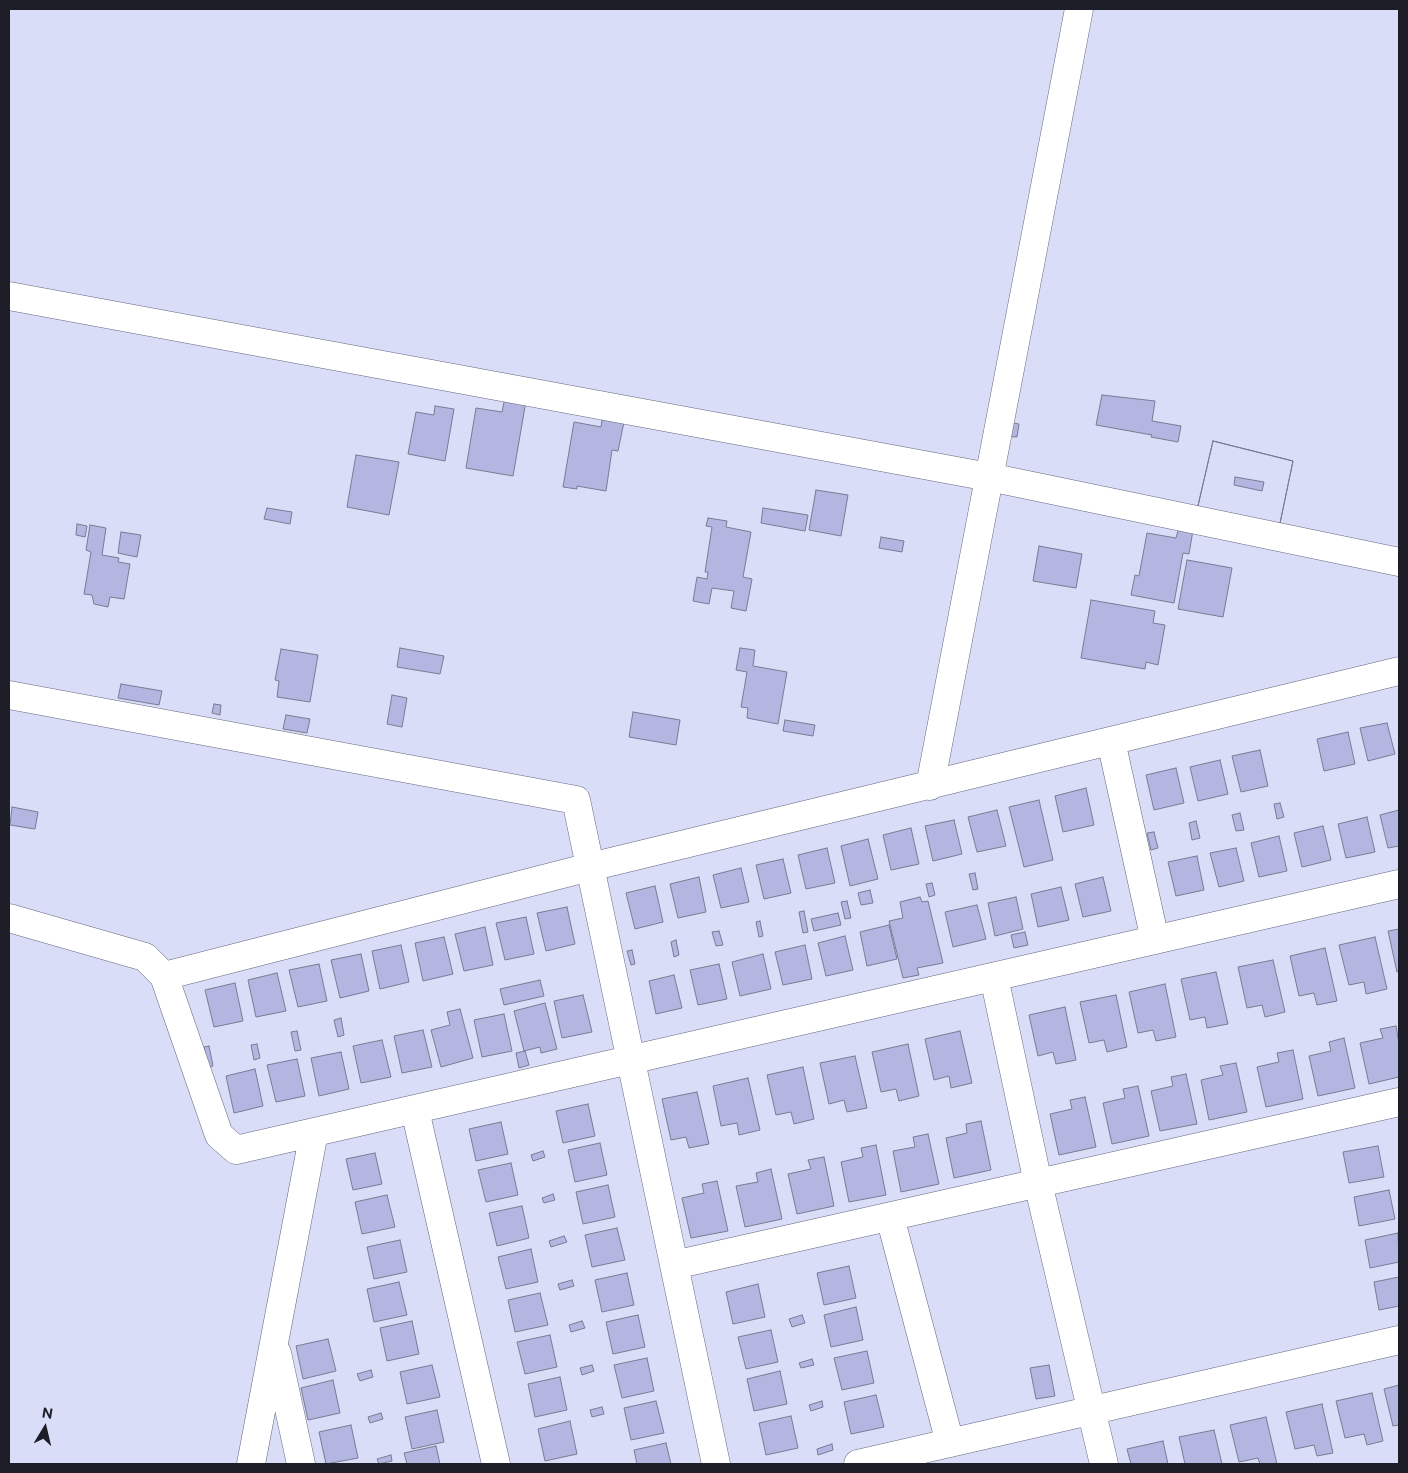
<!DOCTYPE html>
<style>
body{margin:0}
#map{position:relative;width:1408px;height:1473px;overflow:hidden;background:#daddf8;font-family:"Public Sans",sans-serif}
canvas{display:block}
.frame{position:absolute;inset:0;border:10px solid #1d1e28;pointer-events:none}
.north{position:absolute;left:20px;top:1403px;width:50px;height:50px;-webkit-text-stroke:4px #daddf8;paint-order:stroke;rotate:9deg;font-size:14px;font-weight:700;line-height:20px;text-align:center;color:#1d1e28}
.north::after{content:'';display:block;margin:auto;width:18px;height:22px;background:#1d1e28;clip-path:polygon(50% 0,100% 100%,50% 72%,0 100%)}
</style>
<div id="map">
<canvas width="1408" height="1473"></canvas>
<div class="frame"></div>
<div class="north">N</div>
</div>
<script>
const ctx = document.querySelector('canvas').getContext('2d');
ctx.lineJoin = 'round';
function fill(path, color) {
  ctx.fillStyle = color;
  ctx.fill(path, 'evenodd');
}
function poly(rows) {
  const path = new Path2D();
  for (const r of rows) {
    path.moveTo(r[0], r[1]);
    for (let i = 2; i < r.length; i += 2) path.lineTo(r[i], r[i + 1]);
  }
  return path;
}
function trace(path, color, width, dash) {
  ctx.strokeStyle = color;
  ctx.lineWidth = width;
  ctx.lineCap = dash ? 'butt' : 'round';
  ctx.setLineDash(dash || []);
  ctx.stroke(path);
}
const building = poly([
 [1102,395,1155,401,1152,421,1181,426,1178,442,1151,437,1152,435,1096,425,1102,395],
 [505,397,526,401,513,476,466,468,476,408,502,412,505,397],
 [435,406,454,409,445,461,408,454,416,412,434,415,435,406],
 [603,413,625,417,618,451,612,450,606,491,577,486,577,489,563,487,574,422,601,427,603,413],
 [1007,422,1019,424,1017,437,1005,436,1007,422],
 [1213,441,1293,461,1279,528,1197,510,1213,441],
 [1235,477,1264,482,1262,491,1234,485,1235,477],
 [1213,441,1293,461,1279,528,1197,510,1213,441],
 [356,455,399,462,389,515,347,507,356,455],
 [816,490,848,495,841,536,809,530,816,490],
 [267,508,292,512,290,524,264,519,267,508],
 [763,508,808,515,805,531,761,523,763,508],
 [708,518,727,521,726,527,751,532,743,577,752,579,746,611,731,608,734,591,712,588,709,604,693,601,697,577,707,579,708,572,705,572,712,527,706,526,708,518],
 [77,524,87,526,85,537,76,535,77,524],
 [90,525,106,528,102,555,119,558,118,562,130,564,124,599,110,597,108,607,94,604,92,595,84,594,91,552,86,550,90,525],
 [1179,527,1193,530,1189,554,1183,553,1174,603,1131,595,1135,575,1139,576,1147,533,1176,538,1179,527],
 [121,532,141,535,137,557,118,553,121,532],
 [881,537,904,541,902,552,879,548,881,537],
 [1039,546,1082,554,1076,588,1033,581,1039,546],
 [1187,560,1232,568,1223,617,1178,609,1187,560],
 [1091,600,1155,611,1153,623,1165,625,1158,665,1146,662,1145,669,1081,658,1091,600],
 [400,648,444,656,440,674,397,667,400,648],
 [740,648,755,650,753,666,787,672,778,724,747,718,748,708,741,707,747,672,736,670,740,648],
 [281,649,318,655,310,702,277,697,279,681,275,680,281,649],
 [121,684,162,691,159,705,118,698,121,684],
 [392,695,407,698,402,727,387,724,392,695],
 [214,704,221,705,220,715,212,713,214,704],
 [633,712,680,720,676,745,629,737,633,712],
 [286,715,310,719,307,733,283,729,286,715],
 [785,720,815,725,813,736,783,731,785,720],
 [1387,723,1395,754,1368,761,1360,728,1387,723],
 [1348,732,1355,764,1324,771,1317,739,1348,732],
 [1260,750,1268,786,1241,792,1232,756,1260,750],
 [1220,760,1228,794,1198,801,1190,767,1220,760],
 [1176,768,1184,803,1154,810,1146,775,1176,768],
 [1086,788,1094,825,1063,832,1055,796,1086,788],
 [1039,800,1053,860,1024,867,1009,807,1039,800],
 [1280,803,1284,817,1277,819,1274,804,1280,803],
 [12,807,38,812,35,829,10,825,12,807],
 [997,810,1006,846,977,852,968,817,997,810],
 [1399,810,1399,846,1388,848,1380,815,1399,810],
 [1240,813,1244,830,1236,831,1232,815,1240,813],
 [1367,817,1375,852,1346,858,1338,824,1367,817],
 [954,820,962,854,933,861,925,826,954,820],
 [1196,821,1200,838,1192,840,1189,823,1196,821],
 [1323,826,1331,860,1302,867,1294,833,1323,826],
 [911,828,919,864,891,870,883,835,911,828],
 [1154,832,1158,848,1151,850,1147,833,1154,832],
 [1279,836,1287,871,1259,877,1251,843,1279,836],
 [868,839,878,879,850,886,841,846,868,839],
 [827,848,835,883,806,889,798,855,827,848],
 [1236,848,1244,881,1219,887,1210,853,1236,848],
 [1197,856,1204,890,1176,896,1168,862,1197,856],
 [783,859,791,893,764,899,756,865,783,859],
 [741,868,749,902,721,908,713,875,741,868],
 [975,873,978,889,973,890,969,874,975,873],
 [699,877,706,912,678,918,670,884,699,877],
 [1103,877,1111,911,1083,917,1075,884,1103,877],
 [932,883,935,895,929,897,926,884,932,883],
 [655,886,663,922,635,929,626,893,655,886],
 [1061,887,1069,920,1038,927,1031,894,1061,887],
 [870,890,873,903,861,905,858,893,870,890],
 [920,897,922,902,928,901,943,963,917,968,919,975,903,978,889,921,903,918,900,902,920,897],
 [1016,897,1023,929,995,936,988,903,1016,897],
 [847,901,851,918,845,919,841,902,847,901],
 [977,905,986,939,953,947,945,912,977,905],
 [567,907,575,944,546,951,537,913,567,907],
 [804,911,808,932,803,933,799,912,804,911],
 [838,913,841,925,814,931,811,919,838,913],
 [526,917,534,954,505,960,496,923,526,917],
 [760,921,763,936,759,937,756,922,760,921],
 [889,925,897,959,867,966,860,932,889,925],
 [485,927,493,965,464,971,455,934,485,927],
 [1399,929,1399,971,1397,972,1388,931,1399,929],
 [719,931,723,945,716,946,712,932,719,931],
 [1025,932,1028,945,1014,948,1011,935,1025,932],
 [845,936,853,970,826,976,818,943,845,936],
 [444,937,453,974,423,981,415,943,444,937],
 [1375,937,1387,989,1366,994,1364,982,1349,985,1339,945,1375,937],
 [676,940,679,955,674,957,671,942,676,940],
 [401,945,409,982,380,989,372,951,401,945],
 [805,945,812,979,783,985,775,952,805,945],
 [1325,948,1337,1001,1317,1005,1314,993,1299,996,1290,956,1325,948],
 [632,950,635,964,631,965,627,951,632,950],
 [361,954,369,991,340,998,331,960,361,954],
 [763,954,771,989,740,996,732,962,763,954],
 [1273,960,1285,1012,1265,1017,1262,1005,1247,1008,1238,967,1273,960],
 [319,964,327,1001,298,1007,289,970,319,964],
 [719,964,727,999,698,1005,690,970,719,964],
 [1216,972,1228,1024,1207,1028,1205,1017,1190,1020,1181,979,1216,972],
 [277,973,286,1011,256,1017,248,980,277,973],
 [674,975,682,1008,656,1014,649,981,674,975],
 [540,980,544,996,504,1005,500,989,540,980],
 [235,983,243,1021,214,1027,205,990,235,983],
 [1165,984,1176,1037,1156,1041,1153,1030,1138,1033,1129,992,1165,984],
 [583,995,592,1032,562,1038,554,1001,583,995],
 [1116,995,1127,1047,1107,1052,1104,1040,1089,1043,1080,1002,1116,995],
 [545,1003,557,1049,541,1053,540,1047,524,1051,514,1011,545,1003],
 [1065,1007,1076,1060,1056,1064,1053,1052,1038,1056,1029,1015,1065,1007],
 [460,1009,473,1058,441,1067,431,1030,450,1025,447,1012,460,1009],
 [504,1014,512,1051,482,1057,474,1020,504,1014],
 [341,1018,344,1035,338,1037,334,1020,341,1018],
 [1396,1026,1399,1043,1399,1077,1369,1084,1360,1043,1383,1038,1380,1029,1396,1026],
 [423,1030,432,1067,402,1073,394,1036,423,1030],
 [297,1031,301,1050,295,1051,291,1032,297,1031],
 [960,1031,972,1083,951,1088,949,1076,934,1080,925,1039,960,1031],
 [1344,1038,1355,1088,1318,1096,1309,1056,1331,1051,1329,1042,1344,1038],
 [382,1040,391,1077,361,1083,353,1046,382,1040],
 [257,1044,260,1058,254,1060,251,1045,257,1044],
 [908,1044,919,1096,899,1101,896,1089,881,1092,872,1052,908,1044],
 [209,1046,213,1066,208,1067,204,1047,209,1046],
 [1293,1050,1303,1099,1266,1107,1257,1067,1279,1062,1277,1053,1293,1050],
 [525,1051,529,1065,519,1068,516,1053,525,1051],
 [341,1052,349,1089,319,1096,311,1058,341,1052],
 [855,1056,867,1108,847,1112,844,1100,829,1104,820,1063,855,1056],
 [297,1059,305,1096,276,1102,267,1065,297,1059],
 [1236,1063,1247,1112,1209,1120,1201,1080,1223,1075,1220,1066,1236,1063],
 [803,1067,814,1119,794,1124,791,1112,776,1115,767,1075,803,1067],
 [255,1069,263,1106,234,1113,226,1076,255,1069],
 [1186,1074,1197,1124,1160,1131,1151,1091,1173,1086,1171,1077,1186,1074],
 [748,1078,760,1130,739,1135,737,1123,721,1126,713,1086,748,1078],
 [1138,1086,1149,1136,1112,1144,1103,1103,1125,1098,1123,1089,1138,1086],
 [697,1092,709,1144,689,1148,686,1137,671,1140,662,1099,697,1092],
 [1085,1097,1096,1147,1059,1155,1050,1114,1072,1109,1070,1100,1085,1097],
 [588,1104,595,1136,563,1143,556,1111,588,1104],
 [981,1121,991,1170,954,1178,946,1138,967,1133,966,1124,981,1121],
 [501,1122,508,1154,476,1161,469,1129,501,1122],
 [928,1134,939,1184,901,1192,893,1151,915,1147,913,1137,928,1134],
 [600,1143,607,1175,575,1182,568,1150,600,1143],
 [876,1145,886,1195,849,1202,841,1162,863,1157,861,1148,876,1145],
 [1378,1146,1384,1177,1349,1183,1343,1152,1378,1146],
 [543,1151,545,1157,533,1161,531,1155,543,1151],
 [375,1153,382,1184,353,1190,346,1159,375,1153],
 [824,1157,834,1206,797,1214,788,1174,811,1169,808,1160,824,1157],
 [511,1163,518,1195,486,1202,478,1170,511,1163],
 [771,1169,782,1219,745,1227,736,1186,758,1182,756,1173,771,1169],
 [717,1181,728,1231,691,1238,682,1198,704,1193,702,1184,717,1181],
 [608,1185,615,1217,583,1224,576,1192,608,1185],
 [1389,1190,1395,1219,1359,1226,1354,1197,1389,1190],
 [553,1194,555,1200,544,1203,542,1198,553,1194],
 [387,1195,395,1227,362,1234,355,1202,387,1195],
 [522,1206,529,1238,497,1246,489,1213,522,1206],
 [617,1228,625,1260,592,1267,585,1235,617,1228],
 [1398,1233,1399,1262,1370,1268,1365,1240,1398,1233],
 [564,1236,567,1242,551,1247,549,1241,564,1236],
 [400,1240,407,1272,374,1279,367,1247,400,1240],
 [531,1249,538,1282,506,1289,498,1257,531,1249],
 [849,1266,856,1298,824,1305,817,1273,849,1266],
 [627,1273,634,1305,602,1312,595,1280,627,1273],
 [1399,1277,1399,1306,1379,1310,1374,1282,1399,1277],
 [572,1280,574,1286,560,1290,558,1284,572,1280],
 [399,1282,407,1315,374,1322,367,1289,399,1282],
 [758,1284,765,1317,733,1324,726,1292,758,1284],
 [540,1293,548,1325,515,1332,508,1300,540,1293],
 [856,1307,863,1340,831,1347,824,1315,856,1307],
 [638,1315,645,1347,613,1354,606,1322,638,1315],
 [802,1315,805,1323,792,1327,789,1319,802,1315],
 [412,1321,419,1354,387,1361,380,1328,412,1321],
 [582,1321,585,1328,571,1332,569,1325,582,1321],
 [771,1330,778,1362,746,1369,738,1337,771,1330],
 [550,1335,557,1367,525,1374,517,1342,550,1335],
 [328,1339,336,1371,303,1379,296,1346,328,1339],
 [867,1351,874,1383,842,1390,834,1358,867,1351],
 [647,1358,654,1391,622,1398,614,1365,647,1358],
 [812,1359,814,1365,801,1368,799,1363,812,1359],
 [432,1365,440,1397,407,1404,400,1372,432,1365],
 [592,1365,594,1371,582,1375,580,1368,592,1365],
 [1049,1365,1055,1396,1036,1399,1030,1368,1049,1365],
 [371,1370,373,1377,360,1381,357,1374,371,1370],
 [780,1371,787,1404,754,1411,747,1379,780,1371],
 [560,1377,567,1410,535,1417,528,1384,560,1377],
 [333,1380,340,1413,308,1420,301,1388,333,1380],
 [1399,1385,1399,1425,1393,1426,1384,1389,1399,1385],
 [1372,1393,1383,1441,1367,1445,1364,1434,1345,1438,1336,1401,1372,1393],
 [876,1395,884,1427,851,1434,844,1402,876,1395],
 [656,1401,664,1433,631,1440,624,1408,656,1401],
 [822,1401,823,1407,811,1411,809,1405,822,1401],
 [1322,1404,1333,1453,1317,1456,1314,1445,1295,1449,1286,1412,1322,1404],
 [602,1407,604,1414,592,1417,590,1410,602,1407],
 [437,1410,444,1442,412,1449,405,1417,437,1410],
 [381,1413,383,1419,370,1423,368,1417,381,1413],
 [791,1416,798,1448,766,1455,759,1423,791,1416],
 [1266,1417,1277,1464,1260,1464,1258,1458,1239,1462,1230,1425,1266,1417],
 [570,1421,577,1454,545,1461,538,1429,570,1421],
 [351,1425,358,1458,326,1464,319,1432,351,1425],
 [1214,1430,1222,1464,1185,1464,1179,1437,1214,1430],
 [1163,1441,1168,1464,1131,1464,1127,1449,1163,1441],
 [666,1443,671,1464,637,1464,634,1450,666,1443],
 [832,1444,833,1450,818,1455,817,1449,832,1444],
 [436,1446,440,1464,407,1464,404,1453,436,1446],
 [391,1455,392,1461,379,1464,377,1459,391,1455]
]);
fill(building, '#b3b6e1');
trace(building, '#797b93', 1);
const minor = poly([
 [9,296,989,477,1399,562],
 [9,695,576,800,716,1464],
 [1111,741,1155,940],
 [930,786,1079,9],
 [9,918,145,957,164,976,219,1135,236,1150,1399,884],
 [164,976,590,867,1399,671],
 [994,977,1038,1183,1104,1464],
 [415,1110,496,1464],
 [890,1217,950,1443],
 [674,1265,1399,1102],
 [277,1353,301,1464],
 [251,1464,314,1132],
 [858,1464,1399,1340]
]);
trace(minor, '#65677f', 29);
trace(minor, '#fff', 28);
</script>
